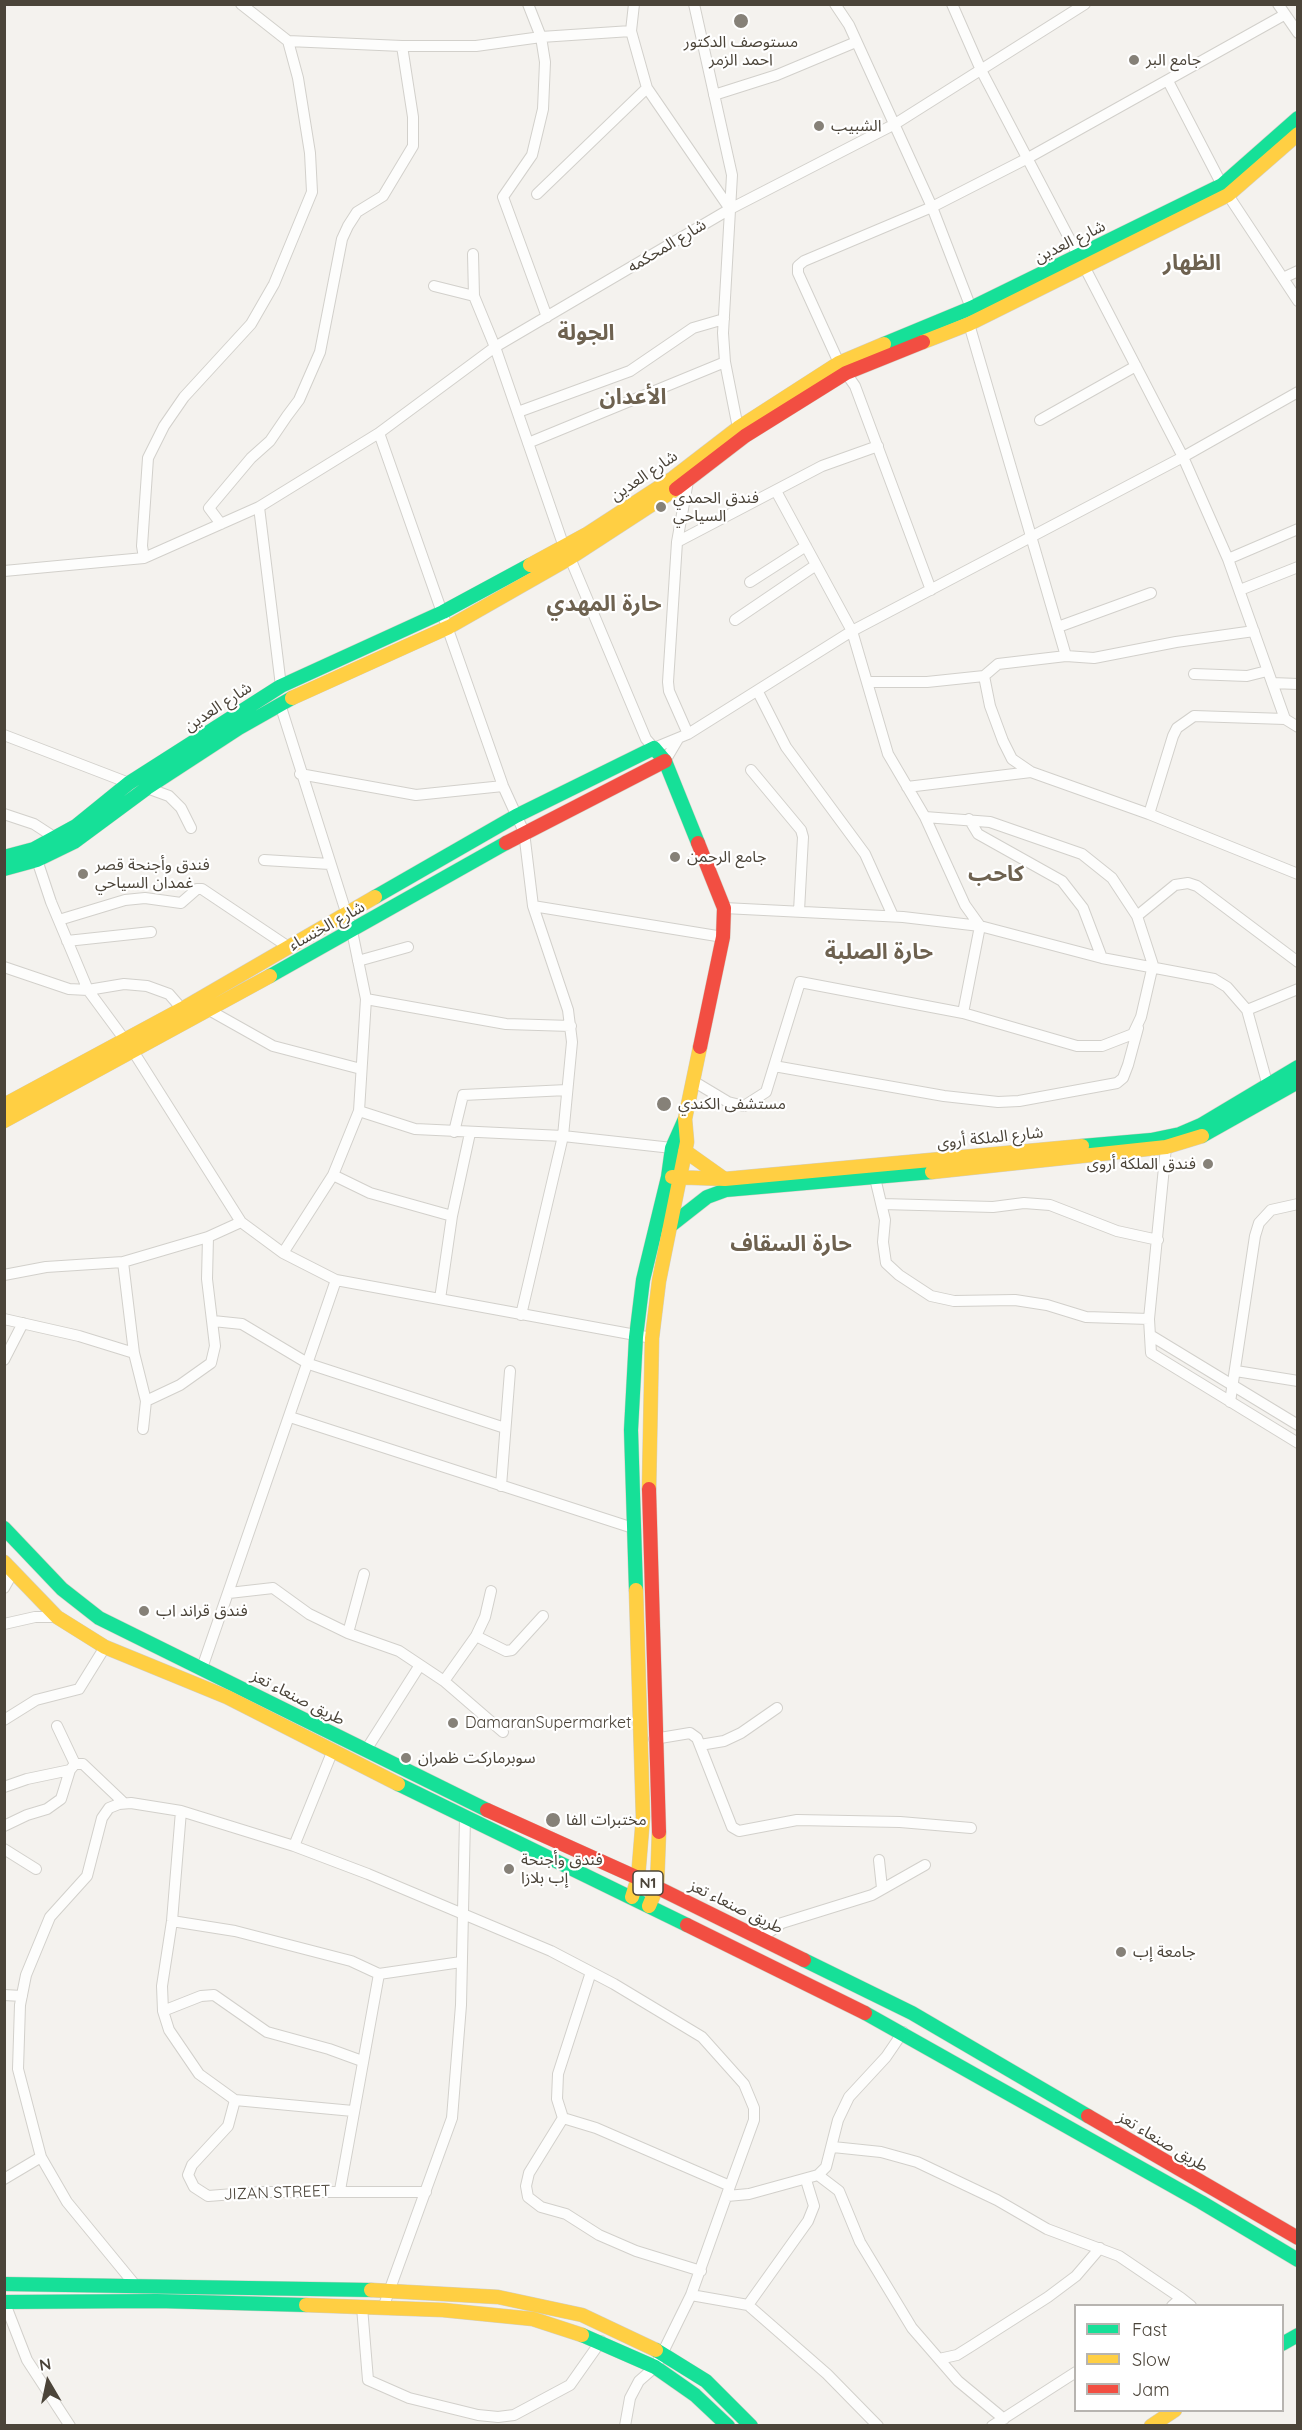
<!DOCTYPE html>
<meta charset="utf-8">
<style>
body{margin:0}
#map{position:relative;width:1302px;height:2430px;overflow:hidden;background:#f4f2ee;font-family:Quicksand,sans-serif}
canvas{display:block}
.frame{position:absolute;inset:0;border:6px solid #4b4439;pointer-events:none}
.legend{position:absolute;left:1074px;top:2304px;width:210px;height:108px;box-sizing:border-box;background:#fff;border:2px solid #b7b4b0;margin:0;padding:8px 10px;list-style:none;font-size:18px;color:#4b4439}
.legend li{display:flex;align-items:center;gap:12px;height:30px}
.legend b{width:30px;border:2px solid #b7b4b0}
.north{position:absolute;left:18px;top:2352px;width:60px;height:60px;-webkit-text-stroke:4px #fff;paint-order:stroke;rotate:351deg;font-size:16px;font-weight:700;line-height:24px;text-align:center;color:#4b4439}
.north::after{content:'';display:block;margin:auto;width:21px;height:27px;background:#4b4439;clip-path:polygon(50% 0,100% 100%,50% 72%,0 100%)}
</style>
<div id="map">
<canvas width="1302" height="2430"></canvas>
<div class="frame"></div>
<ul class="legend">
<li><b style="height:8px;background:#16e098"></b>Fast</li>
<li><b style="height:8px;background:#ffcf43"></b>Slow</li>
<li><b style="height:8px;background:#f24e42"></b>Jam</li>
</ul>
<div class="north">N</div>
</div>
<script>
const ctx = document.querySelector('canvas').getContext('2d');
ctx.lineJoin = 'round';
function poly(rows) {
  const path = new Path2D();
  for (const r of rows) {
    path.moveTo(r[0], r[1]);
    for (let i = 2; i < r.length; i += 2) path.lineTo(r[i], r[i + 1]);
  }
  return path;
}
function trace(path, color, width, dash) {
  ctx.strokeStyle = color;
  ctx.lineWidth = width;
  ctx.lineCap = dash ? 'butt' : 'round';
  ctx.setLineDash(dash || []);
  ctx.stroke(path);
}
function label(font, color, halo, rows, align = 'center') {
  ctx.font = font + ' Quicksand,"Noto Sans Arabic",sans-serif';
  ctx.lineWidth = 4.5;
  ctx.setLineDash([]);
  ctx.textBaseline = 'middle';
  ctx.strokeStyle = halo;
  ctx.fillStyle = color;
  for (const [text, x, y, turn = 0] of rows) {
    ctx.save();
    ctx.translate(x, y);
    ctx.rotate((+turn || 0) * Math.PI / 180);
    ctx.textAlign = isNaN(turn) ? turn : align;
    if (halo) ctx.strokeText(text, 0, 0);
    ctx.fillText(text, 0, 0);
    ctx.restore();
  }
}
const street = poly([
 [528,4,541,37,545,62,543,109,532,155,503,197,547,317],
 [634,4,631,31,647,88,730,209],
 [694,4,732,175,723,333,725,362,738,428,742,432],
 [835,4,849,25,932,207,971,308],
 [952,4,981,70,1079,257],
 [1278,4,1298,33],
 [288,41,402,46,476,46,541,37,631,31],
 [1168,81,1222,185],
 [714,95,777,75,856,42],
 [537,194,647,88],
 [1228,195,1298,301],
 [473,254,474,296,495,347,564,547],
 [1085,268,1183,457,1228,559,1285,719],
 [1283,278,1298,271],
 [434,286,474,296],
 [969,324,1066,656],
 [518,412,630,371,693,328,724,319],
 [1040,420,1136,366],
 [379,433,503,786,524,832,533,906,568,1010,572,1042,563,1136,521,1315],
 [528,443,725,362],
 [688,481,677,542,668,682,669,691,688,734],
 [776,491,852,631,888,754,925,817,965,905,980,926,963,1013],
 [259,507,281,686],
 [221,524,209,508,251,458,270,441,287,416,299,400,320,352,342,239,348,226,357,212,383,196,413,146,413,117,402,46],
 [677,542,822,466,878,446],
 [144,558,142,546,148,458,164,426,184,397,251,324,274,284,312,192,310,153,298,78,288,41,241,4],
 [570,558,646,739,654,748,688,734,852,631,1183,457,1298,392],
 [1228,559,1298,529],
 [4,571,144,558,259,507,379,433,495,347,730,209,895,124,1085,4],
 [750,582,806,546],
 [931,590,855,386,839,363,798,273,798,266,804,261,932,207,1028,158,1284,15],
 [1240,590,1298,567],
 [735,620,816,565],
 [1058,627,1151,593],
 [1194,674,1247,676,1267,671],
 [984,676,990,706,1003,741,1012,759,1031,772,1149,814,1298,874],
 [867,682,927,682,984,676,998,664,1066,656,1094,658,1176,642,1254,631],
 [1272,683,1298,684],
 [758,692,786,747,865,854,893,916],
 [280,704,352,931,366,999,359,1111,333,1175,370,1193,452,1216],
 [4,735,129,783],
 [665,761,678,739],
 [751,770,801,830,803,837,799,911],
 [300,774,416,795,503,786],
 [907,787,1031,772],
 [147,788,169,796,181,808,191,828],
 [4,814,34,824,54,837],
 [1149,814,1173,736,1177,728,1194,716,1285,719,1298,727],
 [969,819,978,834,1062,881,1083,908,1102,958],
 [37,860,51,902,88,990,133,1051,241,1222,283,1253,336,1280,652,1338],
 [264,860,330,864],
 [533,906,723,937],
 [724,908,903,917,980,926,1102,958,1214,979,1227,987,1247,1010,1269,1090],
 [1137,916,1175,885,1188,883,1197,886,1298,962],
 [59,920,125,900,145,898,181,903,197,889,202,889,290,948],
 [67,941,151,932],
 [358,961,408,947],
 [4,967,69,989,88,990,124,984,147,986,169,994,182,1009],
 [366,999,506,1024,571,1026],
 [209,1010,273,1046,361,1069],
 [1247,1010,1298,989],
 [774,1066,944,1096,998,1102,1019,1101,1117,1083,1123,1078,1128,1065,1138,1028],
 [693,1081,728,1102,744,1106,766,1092,800,982,963,1013,1077,1046,1102,1046,1133,1034,1141,1017,1153,965,1137,916,1112,878,1082,854,990,822,925,817],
 [359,1111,415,1129,563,1136,672,1148],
 [454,1132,463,1095,567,1090],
 [1166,1147,1149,1319,1151,1353,1298,1443],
 [875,1178,885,1220,883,1242,886,1263,899,1275,931,1296,954,1301,1015,1300,1047,1305,1086,1317,1149,1319],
 [882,1204,993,1207,1024,1203,1050,1205,1117,1231,1158,1240],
 [283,1253,333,1175],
 [123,1262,134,1353,146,1401,143,1429],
 [4,1275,46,1267,123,1262,208,1237,241,1222],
 [440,1299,452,1216,470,1133],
 [4,1319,79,1336,134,1353],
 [213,1321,242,1324,309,1364,505,1428],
 [1150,1335,1298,1425],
 [4,1360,23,1323],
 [1236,1371,1298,1381],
 [146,1401,180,1385,211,1363,215,1346,207,1279,208,1237],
 [1230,1402,1255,1236,1259,1223,1271,1210,1298,1204],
 [290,1417,633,1528],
 [501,1486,510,1371],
 [4,1588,13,1572],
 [229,1593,273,1588,309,1614,348,1633,399,1651,420,1665,366,1750],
 [4,1624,35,1617,57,1617],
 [348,1633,364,1574],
 [476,1636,506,1651,512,1650,543,1616],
 [420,1665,444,1681,503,1732],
 [202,1668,336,1280],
 [444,1681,476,1636,485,1617,491,1591],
 [4,1720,36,1700,79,1689,105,1647],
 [57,1726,75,1764],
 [654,1739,690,1733,697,1738,732,1827,739,1831,797,1820,900,1822,971,1828],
 [700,1745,724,1741,741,1733,777,1708],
 [4,1787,27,1779,70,1770,75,1764,83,1764,124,1803],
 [181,1811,172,1921,162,1986,163,2011,169,2030,199,2074,235,2100,228,2126,192,2165,188,2175,194,2187,208,2196,260,2192,426,2192],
 [4,1826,27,1815,47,1809,61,1799,70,1770],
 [294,1846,333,1750],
 [4,1849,36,1869],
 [879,1860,882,1888],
 [172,1921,235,1931,351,1961,379,1974],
 [761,1938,782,1923,872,1895,925,1865],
 [591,1972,558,2074,557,2099,563,2118,529,2173,526,2186,528,2197,541,2207,566,2214,599,2235,636,2251,701,2271],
 [4,1995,22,1996],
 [163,2011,201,1996,214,1995,267,2032,329,2049,362,2061],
 [235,2100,353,2111],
 [563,2118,596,2128,730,2186,691,2295,662,2354,655,2367,639,2381,630,2398,625,2426],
 [833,2147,881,2152,917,2162,997,2200,1047,2229,1119,2256,1181,2298],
 [818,2175,839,2191,860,2242,912,2328,958,2381,1004,2419],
 [4,2179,41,2157],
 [340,2190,379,1974,461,1962],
 [727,2196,749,2194,818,2175,826,2167,838,2120,849,2097,886,2057,903,2032],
 [136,2286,67,2202,41,2157,18,2069,20,2005,26,1975,50,1917,87,1876,102,1818,109,1808,119,1804,131,1803,181,1811,294,1846,368,1874,551,1951,614,1984,702,2037,744,2084,754,2108,754,2120,730,2186],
 [691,2295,748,2305,827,2374,878,2426],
 [4,2301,27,2360,70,2426],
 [748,2305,808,2221,814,2206,806,2180],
 [1172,2306,1181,2298,1191,2306],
 [362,2307,368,2380,409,2398,478,2415,498,2417,514,2415,570,2385,601,2341],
 [383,2308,452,2118,461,2005,465,1818],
 [939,2359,957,2355,973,2345,1048,2297,1076,2276,1100,2248],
 [992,2426,1076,2372]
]);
const fast = poly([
 [884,344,971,308,1222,185,1298,118],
 [4,857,34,849,76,826,129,783,281,686,443,612,530,565],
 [4,869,37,860,74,842,147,788,239,728,292,698],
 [375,897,516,816,654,748,665,761,698,843],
 [270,976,506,843],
 [1202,1136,1298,1082],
 [1082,1146,1151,1140,1180,1134,1201,1125,1298,1067],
 [670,1226,707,1197,726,1190,932,1172],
 [4,1528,62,1589,99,1618,487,1810],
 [636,1590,631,1430,636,1337,643,1280,668,1177,672,1148,684,1121],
 [398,1784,687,1925],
 [804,1960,912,2013,1088,2116],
 [865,2013,1201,2202,1298,2260],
 [4,2284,371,2290],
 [4,2302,157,2301,306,2305],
 [582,2335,655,2367,695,2395,728,2426],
 [1282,2344,1298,2335],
 [656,2350,706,2381,751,2426]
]);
const slow = poly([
 [923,342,969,324,1228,195,1298,134],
 [530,565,587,534,673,478,738,428,839,363,884,344],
 [292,698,449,627,570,558,676,489],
 [4,1105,182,1009,375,897],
 [4,1121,270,976],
 [685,1151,723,1178],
 [932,1172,1166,1147,1202,1136],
 [672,1177,725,1179,1082,1146],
 [649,1489,652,1338,659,1281,687,1142,685,1119,700,1047],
 [4,1562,57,1617,105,1647,227,1697,398,1784],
 [632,1897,638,1878,643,1817,636,1590],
 [649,1906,657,1887,659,1832],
 [371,2290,498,2297,582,2315,656,2350],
 [306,2305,443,2310,533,2319,582,2335],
 [1151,2426,1175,2410]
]);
const jam = poly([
 [676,489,745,436,846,373,923,342],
 [506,843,665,761],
 [698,843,724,908,723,937,700,1047],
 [649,1489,659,1832],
 [487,1810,638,1878,804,1960],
 [687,1925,865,2013],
 [1088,2116,1298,2238]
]);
trace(street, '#d2d0cb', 12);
trace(fast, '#d3cfc5', 15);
trace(slow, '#d3cfc5', 15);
trace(jam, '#d3cfc5', 15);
trace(street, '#fdfdfc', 10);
trace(fast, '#16e098', 14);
trace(slow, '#ffcf43', 14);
trace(jam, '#f24e42', 14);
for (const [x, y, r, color] of [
 [741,21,8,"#868178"],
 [1134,60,6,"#868178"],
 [819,126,6,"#868178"],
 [661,507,6,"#868178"],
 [675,857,6,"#868178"],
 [83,874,6,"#868178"],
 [664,1104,8,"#868178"],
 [1208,1164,6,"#868178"],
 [144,1611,6,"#868178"],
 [453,1723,6,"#868178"],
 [406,1758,6,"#868178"],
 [553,1820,8,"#868178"],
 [509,1869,6,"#868178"],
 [1121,1952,6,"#868178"]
]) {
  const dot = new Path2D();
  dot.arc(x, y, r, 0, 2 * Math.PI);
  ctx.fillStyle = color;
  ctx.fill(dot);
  trace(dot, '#fff', 2);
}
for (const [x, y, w] of [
 [648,1883,30]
]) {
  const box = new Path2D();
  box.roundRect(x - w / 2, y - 12, w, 24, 4.5);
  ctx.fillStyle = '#fff';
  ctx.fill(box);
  trace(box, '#4b4439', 1.5);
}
label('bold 15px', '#4b4439', null, [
 ["N1",648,1883]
]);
label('16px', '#4b4439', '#fff', [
 ["مستوصف الدكتور",741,42,"center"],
 ["احمد الزمر",741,60,"center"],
 ["جامع البر",1146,60],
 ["الشبيب",831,126],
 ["فندق الحمدي",673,498],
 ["السياحي",673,516],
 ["جامع الرحمن",687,857],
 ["فندق وأجنحة قصر",95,865],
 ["غمدان السياحي",95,883],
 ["مستشفى الكندي",678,1104],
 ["فندق الملكة أروى",1196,1164,"right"],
 ["فندق قراند اب",156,1611],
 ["DamaranSupermarket",465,1723],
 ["سوبرماركت ظمران",418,1758],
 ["مختبرات الفا",566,1820],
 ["فندق وأجنحة",521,1860],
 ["إب بلازا",521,1878],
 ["جامعة إب",1133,1952]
], 'left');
label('16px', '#4b4439', '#fff', [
 ["شارع العدين",1070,242,-26],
 ["شارع المحكمه",667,246,-31],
 ["شارع العدين",644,476,-34],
 ["شارع العدين",218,707,-33],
 ["شارع الخنساء",327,926,-29],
 ["شارع الملكة أروى",990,1138,-6],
 ["طريق صنعاء تعز",298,1698,27],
 ["طريق صنعاء تعز",736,1907,26],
 ["طريق صنعاء تعز",1163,2142,31],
 ["JIZAN STREET",277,2193,-2]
]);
label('bold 22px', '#6e6250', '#fff', [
 ["الظهار",1192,263],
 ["الجولة",586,333],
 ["الأعدان",633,397],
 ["حارة المهدي",604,604],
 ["كاحب",996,874],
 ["حارة الصلبة",879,952],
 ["حارة السقاف",791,1244]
]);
</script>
